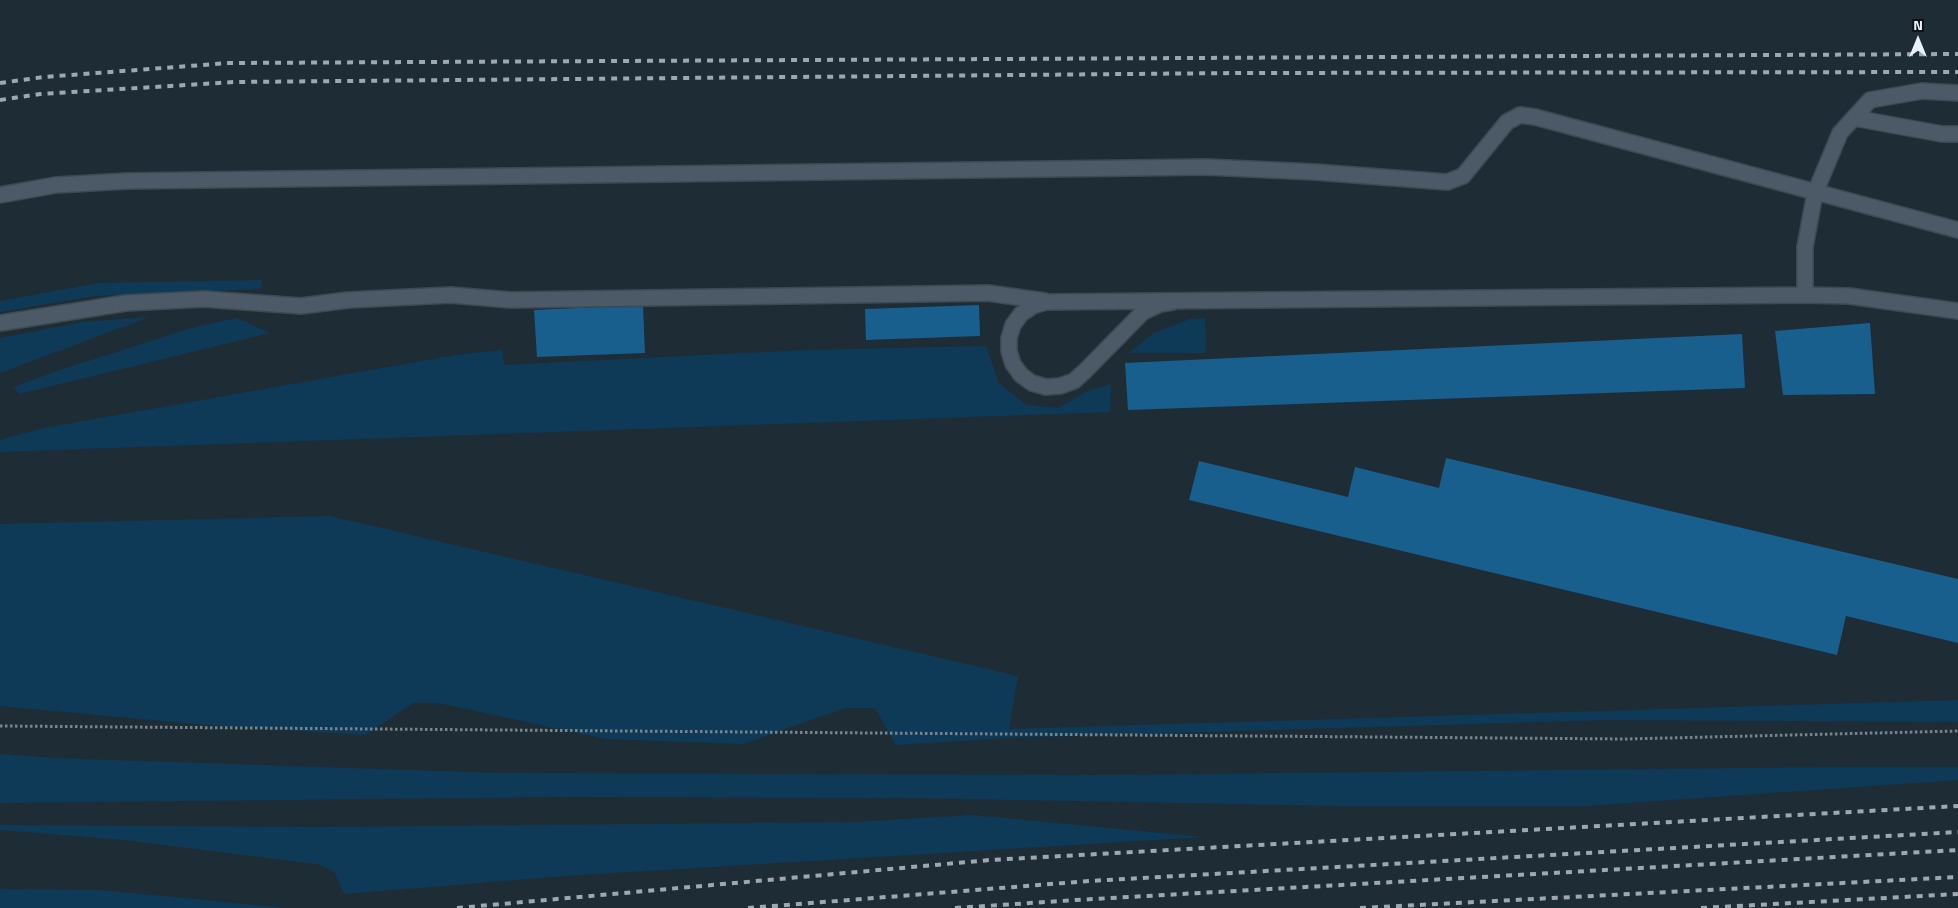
<!DOCTYPE html>
<style>
body{margin:0}
#map{position:relative;width:1958px;height:908px;overflow:hidden;background:#1e2c36;font-family:"Titillium Web",sans-serif}
canvas{display:block}
.north{position:absolute;left:1893px;top:15px;width:50px;height:50px;-webkit-text-stroke:4px #0d1318;paint-order:stroke;rotate:0deg;font-size:14px;font-weight:700;line-height:20px;text-align:center;color:#eaf2f9}
.north::after{content:'';display:block;margin:auto;width:18px;height:22px;background:#eaf2f9;clip-path:polygon(50% 0,100% 100%,50% 72%,0 100%)}
</style>
<div id="map">
<canvas width="1958" height="908"></canvas>
<div class="north">N</div>
</div>
<script>
const ctx = document.querySelector('canvas').getContext('2d');
ctx.lineJoin = 'round';
function fill(path, color) {
  ctx.fillStyle = color;
  ctx.fill(path, 'evenodd');
}
function poly(rows) {
  const path = new Path2D();
  for (const r of rows) {
    path.moveTo(r[0], r[1]);
    for (let i = 2; i < r.length; i += 2) path.lineTo(r[i], r[i + 1]);
  }
  return path;
}
function trace(path, color, width, dash) {
  ctx.strokeStyle = color;
  ctx.lineWidth = width;
  ctx.lineCap = dash ? 'butt' : 'round';
  ctx.setLineDash(dash || []);
  ctx.stroke(path);
}
fill(poly([
 [262,280,260,289,94,296,0,312,0,301,99,283],
 [149,317,0,373,0,338,83,322],
 [236,318,270,333,19,394,14,387,57,371,191,328],
 [1205,318,1206,353,1129,353,1154,333,1190,319],
 [986,346,999,383,1026,405,1058,408,1088,391,1111,384,1110,412,0,452,0,440,44,428,456,355,502,350,504,365,806,350],
 [330,516,1018,676,1009,729,1958,700,1958,722,1606,720,1007,738,896,745,875,708,845,708,743,744,606,739,438,703,413,703,365,735,195,724,0,706,0,524],
 [0,754,54,758,497,773,1108,775,1838,767,1958,767,1958,780,1585,806,1346,806,908,798,562,797,0,803],
 [973,815,1204,837,565,876,344,894,334,871,317,864,125,840,0,830,0,825,319,827,854,822],
 [0,889,100,890,287,908,0,908]
]), '#0e3a58');
fill(poly([
 [643,305,645,353,537,357,534,310],
 [979,305,980,336,866,340,865,309],
 [1870,323,1875,394,1783,395,1775,331],
 [1742,334,1745,388,1128,410,1125,363],
 [1446,458,1958,579,1958,643,1846,616,1837,655,1189,500,1199,461,1348,497,1355,467,1439,488]
]), '#185f8d');
const minor = poly([
 [1854,118,1942,134,1958,134],
 [0,195,56,185,127,181,1206,167,1315,172,1447,182,1463,176,1507,122,1520,115,1535,117,1958,230],
 [1805,295,1805,247,1815,193,1840,133,1870,100,1922,91,1958,93],
 [1173,302,1160,304,1143,312,1085,371,1074,381,1060,386,1046,387,1032,383,1021,375,1013,364,1009,351,1009,338,1013,325,1021,314,1033,306,1046,302,1805,295,1849,296,1958,311],
 [0,323,126,303,204,299,301,306,348,300,451,295,510,300,988,293,1045,301]
]);
trace(minor, '#3d4952', 18);
trace(poly([
 [0,726,1626,739,1958,731]
]), '#79848d', 3, [2.5, 2.5]);
trace(minor, '#4b5a66', 15);
trace(poly([
 [0,83,44,77,229,63,1958,54],
 [0,100,40,94,235,82,1238,73,1958,72],
 [457,908,990,860,1958,806],
 [748,908,1089,881,1958,832],
 [955,908,1076,900,1958,850],
 [1360,908,1958,877],
 [1701,908,1958,894]
]), '#9ea8b0', 4, [6, 6]);
</script>
